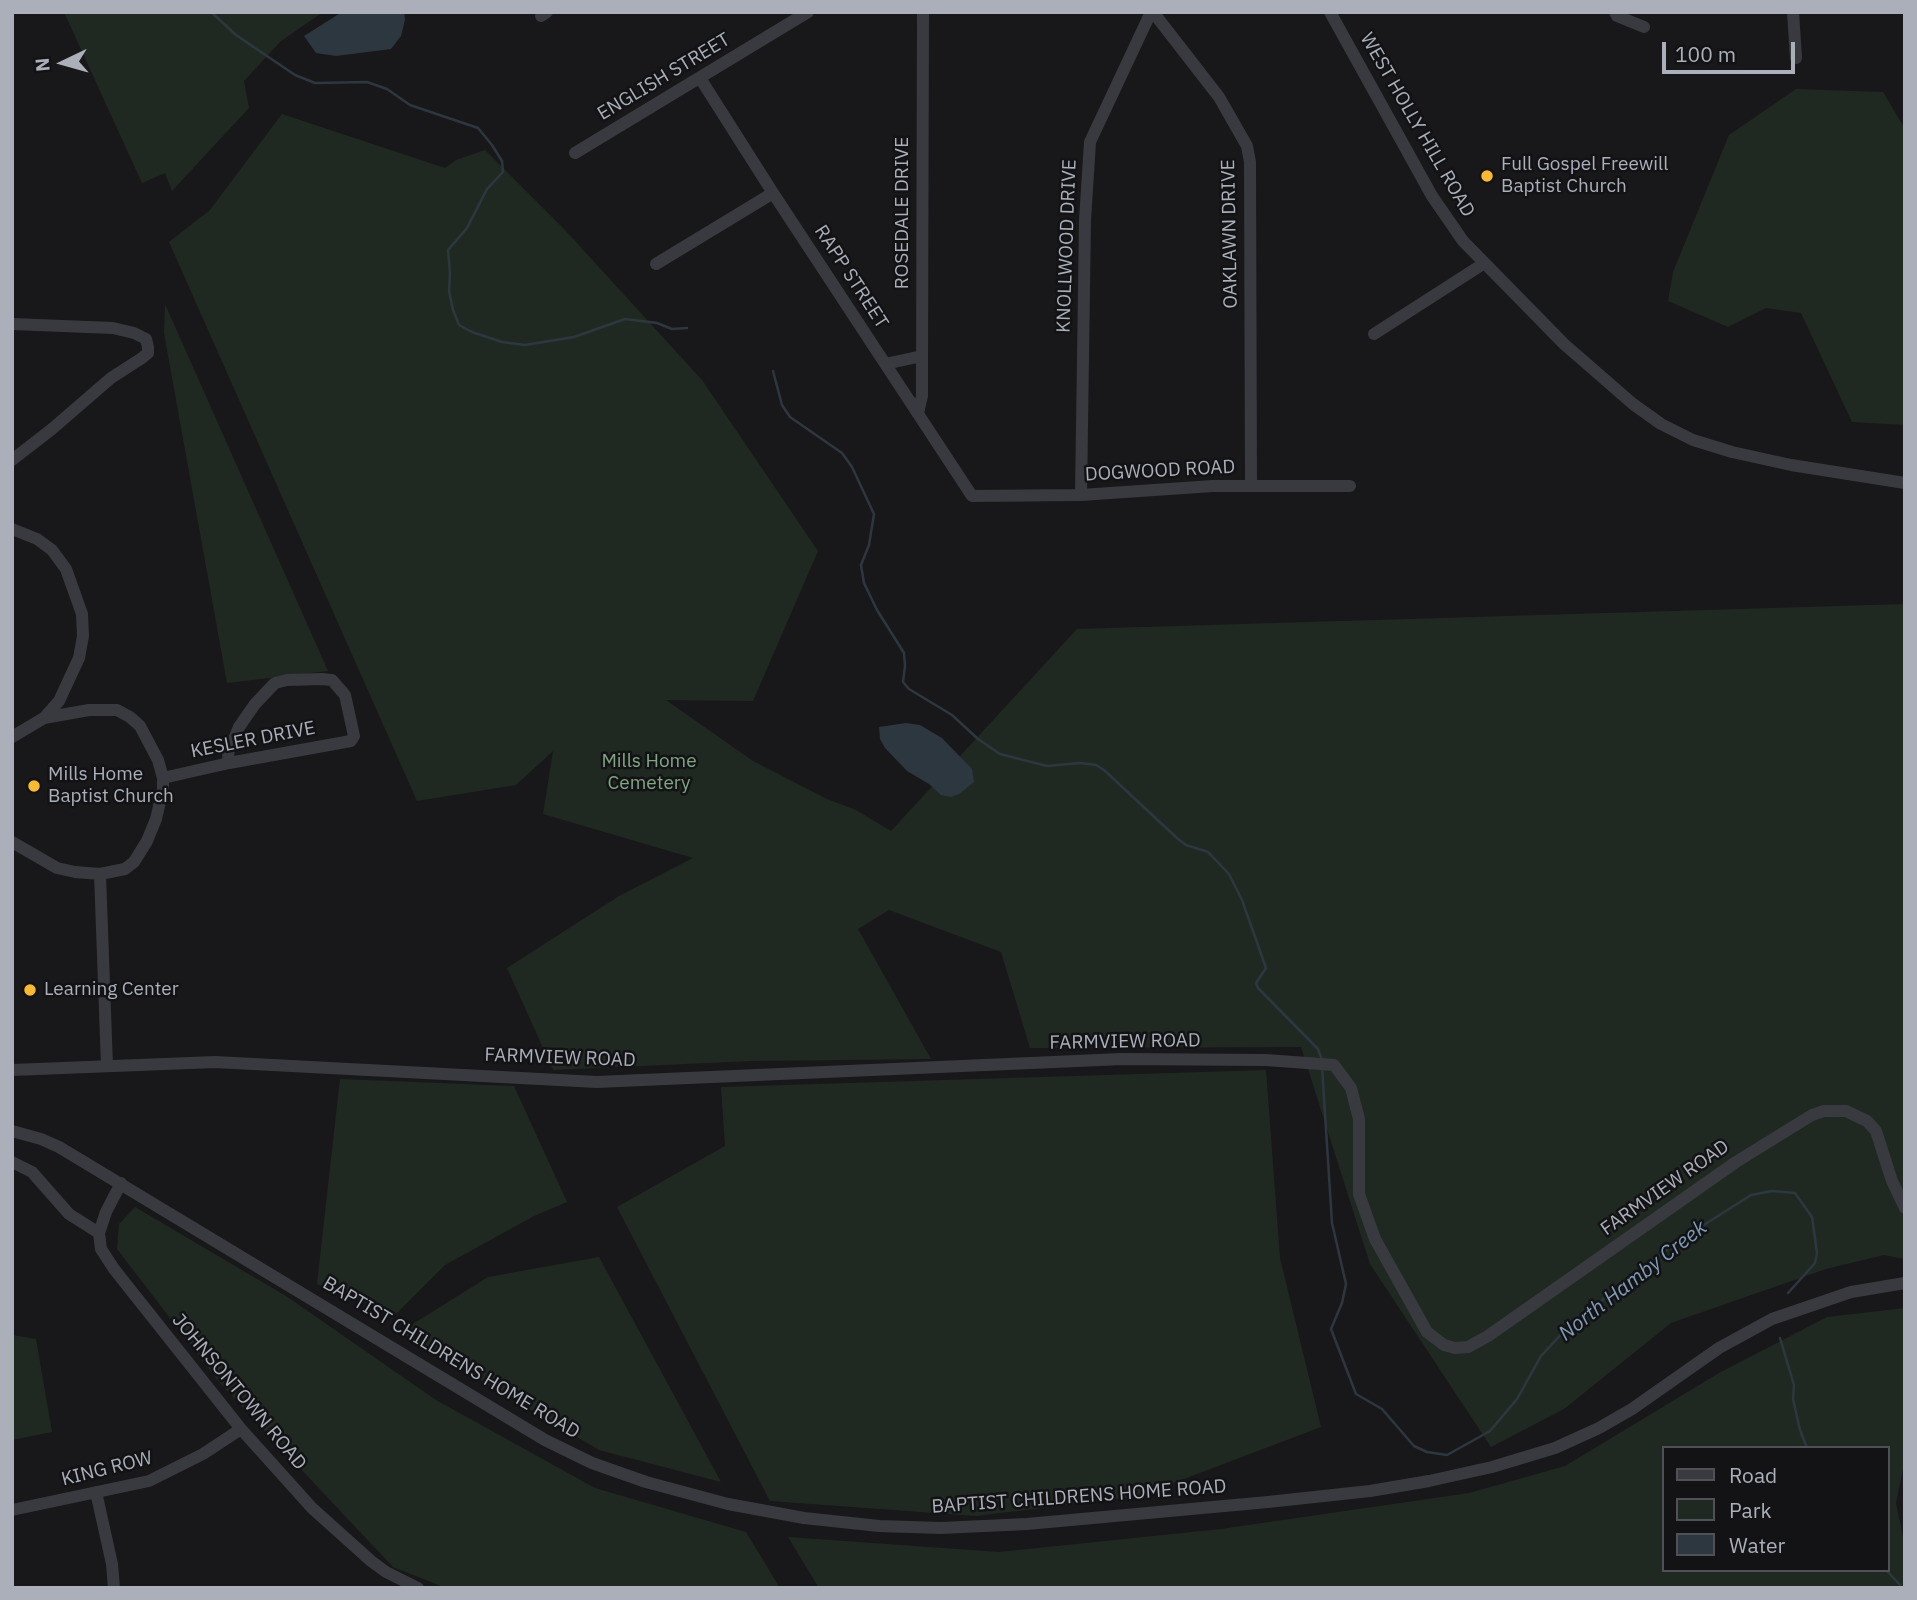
<!DOCTYPE html>
<style>
body{margin:0}
#map{position:relative;width:1917px;height:1600px;overflow:hidden;background:#18181a;font-family:"IBM Plex Sans",sans-serif}
canvas{display:block}
.frame{position:absolute;inset:0;border:14px solid #aaafba;pointer-events:none}
.legend{position:absolute;left:1662px;top:1446px;width:228px;height:126px;box-sizing:border-box;background:#131315;border:2px solid #4f5157;margin:0;padding:9px 12px;list-style:none;font-size:21px;color:#aaafba}
.legend li{display:flex;align-items:center;gap:14px;height:35px}
.legend b{width:35px;border:2px solid #4f5157}
.north{position:absolute;left:28px;top:28px;width:70px;height:70px;-webkit-text-stroke:5px #131315;paint-order:stroke;rotate:265deg;font-size:19px;font-weight:700;line-height:28px;text-align:center;color:#aaafba}
.north::after{content:'';display:block;margin:auto;width:24px;height:32px;background:#aaafba;clip-path:polygon(50% 0,100% 100%,50% 72%,0 100%)}
.scale{position:absolute;left:1662px;top:42px;width:133px;height:32px;box-sizing:border-box;border:4px solid #aaafba;border-top:0;padding-left:9px;font-size:21px;line-height:24px;white-space:nowrap;color:#aaafba;-webkit-text-stroke:5px #131315;paint-order:stroke}
</style>
<div id="map">
<canvas width="1917" height="1600"></canvas>
<div class="frame"></div>
<ul class="legend">
<li><b style="height:9px;background:#393a40"></b>Road</li>
<li><b style="height:19px;background:#202921"></b>Park</li>
<li><b style="height:19px;background:#2d373f"></b>Water</li>
</ul>
<div class="north">N</div>
<div class="scale">100 m</div>
</div>
<script>
const ctx = document.querySelector('canvas').getContext('2d');
ctx.lineJoin = 'round';
function fill(path, color) {
  ctx.fillStyle = color;
  ctx.fill(path, 'evenodd');
}
function poly(rows) {
  const path = new Path2D();
  for (const r of rows) {
    path.moveTo(r[0], r[1]);
    for (let i = 2; i < r.length; i += 2) path.lineTo(r[i], r[i + 1]);
  }
  return path;
}
function trace(path, color, width, dash) {
  ctx.strokeStyle = color;
  ctx.lineWidth = width;
  ctx.lineCap = dash ? 'butt' : 'round';
  ctx.setLineDash(dash || []);
  ctx.stroke(path);
}
function label(font, color, halo, rows, align = 'center') {
  ctx.font = font + ' "IBM Plex Sans",sans-serif';
  ctx.lineWidth = 5;
  ctx.setLineDash([]);
  ctx.textBaseline = 'middle';
  ctx.strokeStyle = halo;
  ctx.fillStyle = color;
  for (const [text, x, y, turn = 0] of rows) {
    ctx.save();
    ctx.translate(x, y);
    ctx.rotate((+turn || 0) * Math.PI / 180);
    ctx.textAlign = isNaN(turn) ? turn : align;
    if (halo) ctx.strokeText(text, 0, 0);
    ctx.fillText(text, 0, 0);
    ctx.restore();
  }
}
fill(poly([
 [64,12,323,12,281,41,244,81,249,108,172,191,165,173,142,183],
 [1796,89,1883,92,1905,129,1905,425,1852,422,1801,313,1766,308,1728,327,1668,301,1673,272,1729,135],
 [282,114,445,168,456,160,485,150,565,230,702,380,818,551,753,701,666,700,753,761,827,799,856,810,891,831,1077,629,1905,604,1905,1259,1884,1255,1826,1269,1671,1323,1564,1409,1491,1447,1370,1264,1301,1047,1030,1048,1001,952,889,910,858,929,931,1059,751,1061,553,1070,507,968,619,896,693,858,543,814,553,751,516,785,417,801,169,242,210,210],
 [165,304,328,671,227,683,164,333],
 [1266,1070,1280,1258,1321,1427,1139,1496,976,1516,770,1501,617,1207,725,1146,721,1087],
 [340,1079,514,1086,567,1202,534,1216,445,1265,395,1315,317,1284],
 [135,1207,286,1296,436,1400,595,1488,746,1532,780,1588,446,1588,393,1567,220,1383,117,1249,119,1224],
 [599,1257,721,1482,599,1450,400,1332,488,1277],
 [1905,1308,1905,1459,1896,1503,1905,1546,1905,1588,819,1588,788,1537,999,1552,1221,1529,1469,1493,1565,1466,1719,1373,1827,1317],
 [1663,1448,1887,1448,1887,1570,1663,1570],
 [12,1335,36,1339,52,1432,12,1440]
]), '#202921');
fill(poly([
 [342,12,404,12,405,20,401,36,391,49,336,56,316,53,304,36],
 [906,723,920,725,942,738,972,769,974,782,959,794,951,797,941,795,929,784,907,771,885,748,880,739,879,727]
]), '#2d373f');
trace(poly([
 [211,12,236,35,295,75,315,83,367,82,387,89,410,105,478,128,492,145,502,161,503,172,487,189,467,228,448,250,450,273,449,291,453,310,459,325,472,332,502,342,525,345,574,337,625,319,657,323,672,329,687,328],
 [773,371,782,405,790,417,842,453,852,467,874,514,869,545,861,565,864,583,877,610,904,653,905,666,903,682,909,689,952,715,978,739,1000,754,1047,766,1080,763,1096,765,1104,770,1178,839,1186,845,1208,852,1229,874,1242,900,1266,968,1256,983,1258,988,1318,1049,1322,1060],
 [1322,1067,1332,1223,1346,1284,1342,1303,1331,1329,1356,1394,1382,1409,1414,1446,1427,1452,1447,1455,1490,1431,1517,1399,1541,1356,1568,1327,1674,1244,1751,1195,1772,1191,1795,1193,1812,1217,1817,1253,1815,1263,1788,1293],
 [1780,1338,1794,1385,1793,1399,1800,1430,1807,1448],
 [1886,1570,1903,1588]
]), '#2d373f', 2.5);
trace(poly([
 [1153,12,1219,97,1247,146,1250,162,1251,486],
 [1330,12,1432,196,1463,241,1564,344,1633,404,1661,424,1693,440,1732,452,1791,465,1905,483],
 [1615,12,1617,16,1644,27],
 [1793,12,1796,58],
 [541,16,547,12],
 [700,78,773,193,972,496,1081,495,1213,486,1350,486],
 [575,153,808,12],
 [656,264,773,193],
 [12,324,113,328,134,333,146,339,148,347,148,353,142,358,111,378,52,429,12,460],
 [1374,334,1483,264],
 [885,364,922,356],
 [918,413,922,396,922,374,923,12],
 [1081,495,1085,220,1090,142,1151,12],
 [12,529,37,539,52,550,66,569,82,614,83,636,79,658,59,701,44,718],
 [12,737,44,718,89,710,117,710,130,717,140,726,158,760,163,778,163,789,156,819,147,841,134,862,125,869,100,874,75,872,57,868,12,842],
 [163,778,229,763,351,741,354,736,345,695,332,680,322,679,287,680,275,683,255,704,239,727,228,753,229,763],
 [100,874,107,1066],
 [12,1070,215,1062,597,1082,1122,1059,1266,1060,1334,1065,1351,1088,1359,1119,1359,1194,1375,1239,1427,1332,1444,1345,1455,1348,1468,1347,1488,1336,1736,1162,1812,1115,1824,1111,1846,1111,1867,1121,1876,1131,1892,1181,1905,1208],
 [12,1131,41,1139,59,1147,545,1440,592,1463,646,1482,728,1504,804,1518,879,1526,941,1528,1027,1524,1268,1502,1370,1491,1429,1481,1492,1467,1555,1448,1599,1428,1632,1409,1719,1348,1772,1319,1851,1292,1905,1283],
 [12,1162,32,1172,69,1214,99,1233],
 [121,1183,106,1212,99,1233,101,1249,114,1269,241,1429,312,1508,371,1561,386,1572,418,1588],
 [96,1492,112,1564,114,1588],
 [12,1510,149,1481,203,1454,241,1429]
]), '#393a40', 12);
for (const [x, y, r, color] of [
 [1487,176,7,"#f8ba32"],
 [34,786,7,"#f8ba32"],
 [30,990,7,"#f8ba32"]
]) {
  const dot = new Path2D();
  dot.arc(x, y, r, 0, 2 * Math.PI);
  ctx.fillStyle = color;
  ctx.fill(dot);
  trace(dot, '#131315', 2.5);
}
label('19px', '#aaafba', '#131315', [
 ["ENGLISH STREET",664,77,-31],
 ["WEST HOLLY HILL ROAD",1417,125,60],
 ["ROSEDALE DRIVE",903,213,-90],
 ["OAKLAWN DRIVE",1230,234,-91],
 ["KNOLLWOOD DRIVE",1067,246,-88],
 ["RAPP STREET",851,277,57],
 ["DOGWOOD ROAD",1160,471,-3],
 ["KESLER DRIVE",253,740,-11],
 ["FARMVIEW ROAD",1125,1042,-1],
 ["FARMVIEW ROAD",560,1058,2],
 ["FARMVIEW ROAD",1665,1188,-35],
 ["BAPTIST CHILDRENS HOME ROAD",451,1358,31],
 ["JOHNSONTOWN ROAD",239,1392,50],
 ["KING ROW",107,1469,-14],
 ["BAPTIST CHILDRENS HOME ROAD",1079,1497,-4]
]);
label('19px', '#aaafba', '#131315', [
 ["Full Gospel Freewill",1501,165],
 ["Baptist Church",1501,187],
 ["Mills Home",48,775],
 ["Baptist Church",48,797],
 ["Learning Center",44,990]
], 'left');
label('19px', '#80a684', '#131315', [
 ["Mills Home",649,762],
 ["Cemetery",649,784]
]);
label('italic 21px', '#809cb6', '#131315', [
 ["North Hamby Creek",1633,1281,-38]
]);
</script>
